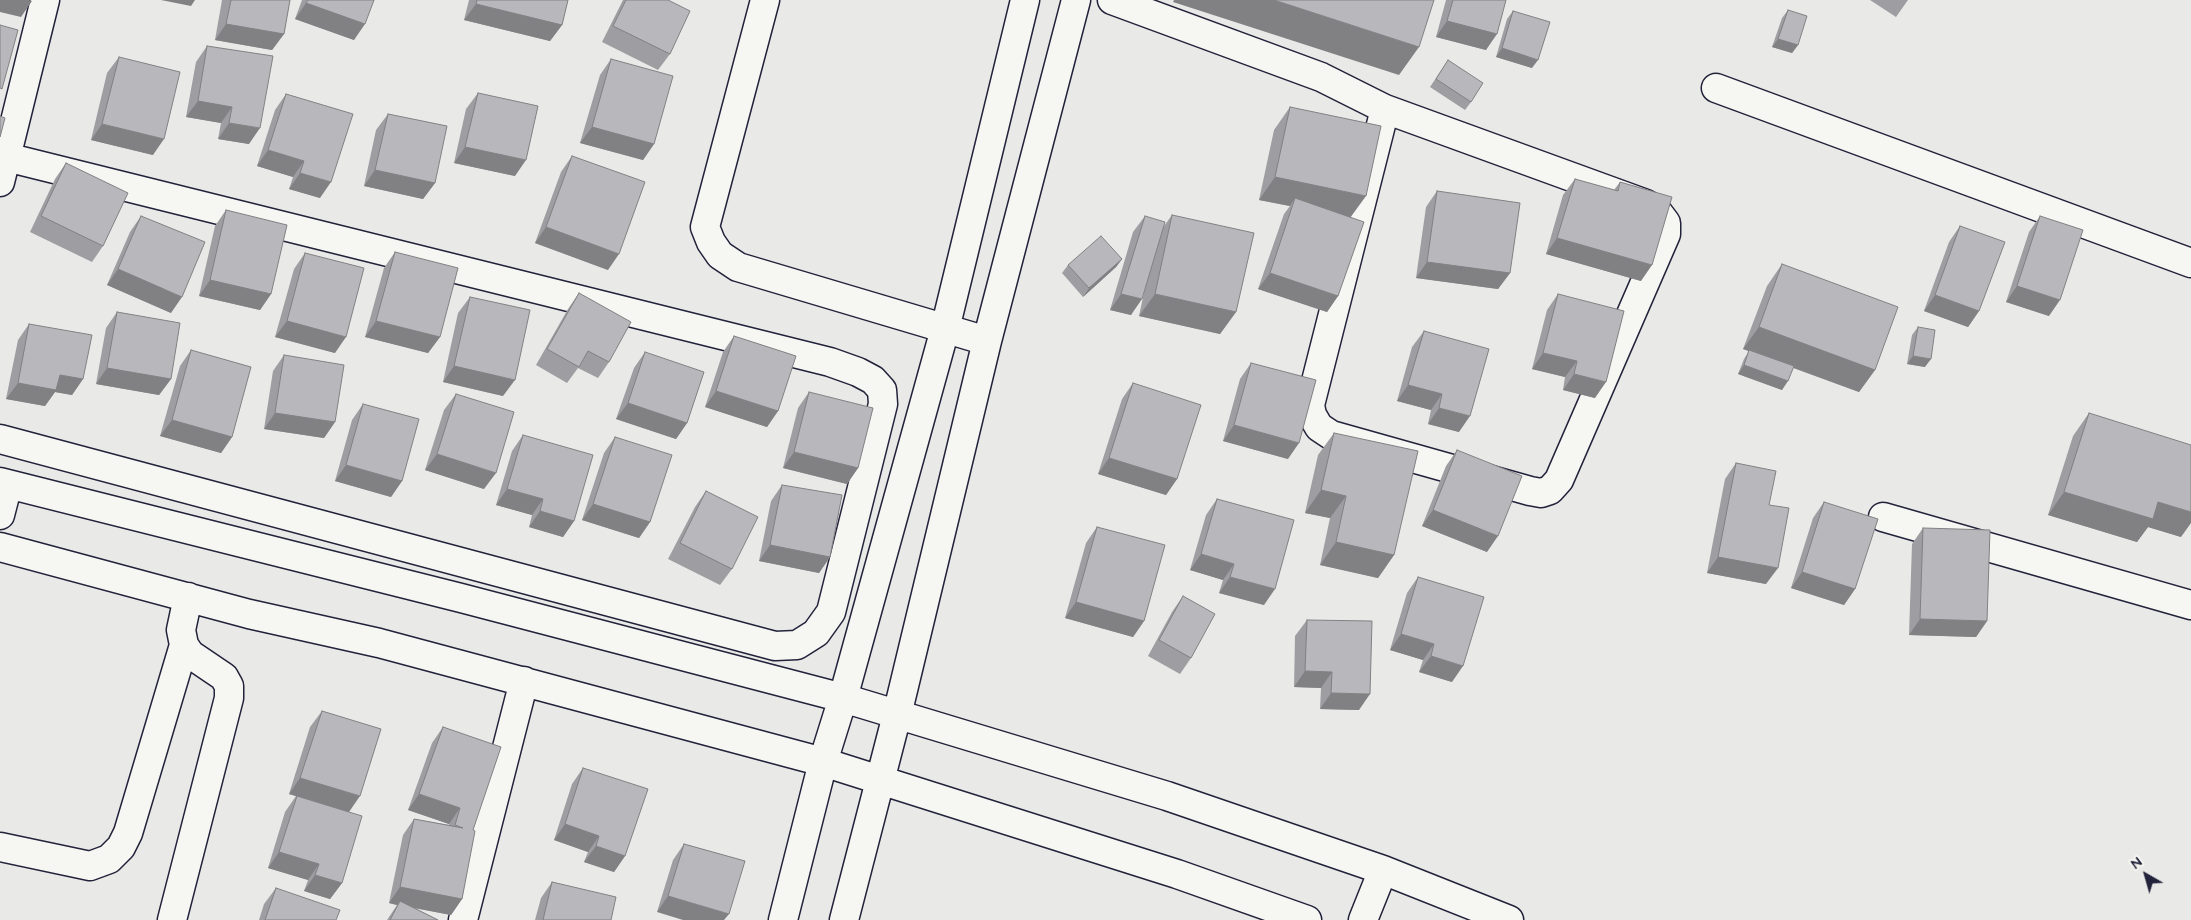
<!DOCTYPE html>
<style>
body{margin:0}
#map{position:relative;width:2191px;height:920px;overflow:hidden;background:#e9e9e7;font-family:"Architects Daughter",sans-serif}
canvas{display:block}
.north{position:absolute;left:2121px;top:850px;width:50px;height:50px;-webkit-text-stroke:4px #f6f6f2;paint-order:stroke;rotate:322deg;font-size:14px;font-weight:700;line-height:20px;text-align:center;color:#22223b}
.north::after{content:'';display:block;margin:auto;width:18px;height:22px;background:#22223b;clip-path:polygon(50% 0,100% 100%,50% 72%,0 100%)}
</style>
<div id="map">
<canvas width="2191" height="920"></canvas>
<div class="north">N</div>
</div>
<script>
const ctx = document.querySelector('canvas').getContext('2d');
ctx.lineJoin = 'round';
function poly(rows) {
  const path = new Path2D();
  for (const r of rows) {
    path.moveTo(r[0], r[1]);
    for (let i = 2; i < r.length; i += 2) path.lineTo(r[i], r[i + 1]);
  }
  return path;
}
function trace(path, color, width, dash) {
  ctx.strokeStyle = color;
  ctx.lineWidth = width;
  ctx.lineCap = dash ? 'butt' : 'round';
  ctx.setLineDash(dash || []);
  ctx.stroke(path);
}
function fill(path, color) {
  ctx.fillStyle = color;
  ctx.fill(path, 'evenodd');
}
const minor = poly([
 [765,0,705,227,711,242,720,255,738,267,987,341],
 [1112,0,1321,77,1385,109,1646,204,1657,211,1666,223,1666,234,1559,480,1550,490,1541,493,1530,491,1331,435,1319,427,1312,415,1310,405,1385,109],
 [1716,88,2191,263],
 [0,182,45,0],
 [0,439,775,646,797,645,816,633,831,612,883,404,882,390,873,380,858,372,830,362,6,157],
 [0,482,461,598,843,698,1167,796,1383,870,1509,920],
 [0,515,8,484],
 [1883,517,2191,605],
 [0,547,249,614,379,643,823,762,1177,874,1307,920],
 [0,847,90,866,109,859,121,847,128,833,184,645],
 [172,920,229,698,229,686,224,677,190,654,184,645,181,630,188,597],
 [463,920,524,681],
 [783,920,823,762,843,698,945,329,1025,0],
 [844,920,897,715,987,341,1076,0],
 [1363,920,1383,870]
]);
trace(minor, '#22223b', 31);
trace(minor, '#f6f6f2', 28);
fill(poly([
 [222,0,290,0,284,34,272,50,215,40],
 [302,0,374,0,354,40,295,19],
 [469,0,568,0,562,25,550,41,464,20],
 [623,0,668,0,670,54,658,70,602,42],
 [1446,0,1506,0,1486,50,1436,37],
 [1870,0,1908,0,1896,17],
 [1788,10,1798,45,1792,53,1772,47,1782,18],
 [1513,11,1532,68,1496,57,1507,19],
 [207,46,249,144,218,139,221,123,186,117,196,62],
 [119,57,153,155,91,140,107,73],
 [611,59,654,144,643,160,580,143,600,75],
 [1448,60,1471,102,1465,110,1430,87],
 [478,93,515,176,454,163,466,109],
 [286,94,320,198,289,189,293,177,257,166,275,110],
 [1290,107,1351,217,1338,296,1327,312,1258,289,1284,214,1290,206,1259,200,1274,130],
 [388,114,435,183,423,199,364,186,376,130],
 [572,156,608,270,535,243,561,172],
 [66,163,103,246,92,262,30,232,55,179],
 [1575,179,1614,190,1620,182,1641,281,1546,254,1563,195],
 [1437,191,1510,273,1498,289,1416,278,1426,207],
 [226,210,271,294,260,310,199,296,215,226],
 [1172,215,1236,312,1220,334,1139,316,1145,288,1131,315,1110,310,1133,232,1145,216,1162,229],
 [141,216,171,313,107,285,130,232],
 [2040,216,2049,316,2006,302,2029,232],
 [1960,226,1979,311,1968,327,1924,311,1949,242],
 [395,252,440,337,428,353,365,337,384,268],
 [305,253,335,353,275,337,294,269],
 [1122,259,1116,267,1083,297,1062,273,1068,265],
 [1782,264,1875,370,1859,392,1793,368,1782,390,1738,374,1744,359,1749,351,1743,349,1767,286],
 [579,293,609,362,598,378,578,368,567,383,536,365,568,309],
 [1558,294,1595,398,1563,390,1565,377,1532,369,1547,310],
 [470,297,503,396,443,382,458,313],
 [117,312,171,379,159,395,96,384,106,328],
 [29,324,83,379,72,395,55,392,45,406,6,399,18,340],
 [1918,327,1925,367,1907,364,1912,335],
 [1424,331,1459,432,1428,424,1431,410,1397,401,1412,347],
 [734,336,778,411,767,427,705,407,723,352],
 [191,350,232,437,221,453,160,436,180,366],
 [645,352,687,423,676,439,616,419,634,368],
 [284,355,335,422,324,438,264,429,273,371],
 [1251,363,1288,459,1223,441,1240,379],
 [1133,383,1177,479,1166,495,1098,474,1122,399],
 [809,392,858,468,847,484,783,468,798,408],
 [456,394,484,489,425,470,444,410],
 [363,404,402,481,391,497,335,481,352,420],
 [2089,413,2181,537,2148,527,2137,542,2048,515,2073,436],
 [1334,433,1394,555,1378,578,1320,565,1330,518,1305,513,1318,455],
 [523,435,574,521,563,537,529,527,532,515,496,505,512,451],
 [615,437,650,522,639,538,582,520,604,453],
 [1457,450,1487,552,1422,526,1446,466],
 [1736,463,1769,505,1766,584,1707,573,1725,479],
 [782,485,830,557,819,573,759,561,771,501],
 [706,491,732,569,720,585,668,559,695,507],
 [1217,499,1264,605,1219,593,1223,580,1190,570,1206,515],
 [1824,502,1855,589,1844,605,1791,588,1813,518],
 [1097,527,1144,621,1133,637,1065,618,1086,543],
 [1923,528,1987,621,1976,637,1909,635,1912,544],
 [1418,577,1452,682,1419,672,1423,660,1390,650,1407,593],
 [1183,596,1191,658,1180,674,1148,656,1172,612],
 [1307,620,1359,710,1320,709,1321,688,1294,687,1295,636],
 [322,711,349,812,342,883,330,899,304,891,308,880,268,868,285,812,296,796,289,794,310,727],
 [443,727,473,830,462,899,451,915,415,908,438,920,387,920,397,905,389,903,403,835,414,819,449,825,449,824,408,810,432,743],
 [583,768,625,856,614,872,584,862,588,852,554,840,572,784],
 [684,844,745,861,657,912,673,860],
 [552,882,611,920,535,920,541,898],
 [276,888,336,920,259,920,264,904]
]), '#9e9ea2');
fill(poly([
 [0,0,28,0,32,1,21,17,0,12],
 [161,0,195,0,191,6],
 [1174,0,1274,0,1419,47,1399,75,1173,2],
 [306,3,365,24,354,40,295,19],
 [476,4,562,25,550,41,464,20],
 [1447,21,1497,34,1486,50,1436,37],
 [226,24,284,34,272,50,215,40],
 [1778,39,1798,45,1792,53,1772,47],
 [1502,48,1538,60,1532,68,1496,57],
 [198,101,232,107,221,123,186,117],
 [229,123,260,128,249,144,218,139],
 [102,124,164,139,153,155,91,140],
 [592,127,654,144,643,160,580,143],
 [465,147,526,160,515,176,454,163],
 [268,150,304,161,293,177,257,166],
 [375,170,435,183,423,199,364,186],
 [300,173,331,182,320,198,289,189],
 [1275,177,1366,196,1350,218,1295,198,1290,206,1259,200],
 [546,227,619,254,608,270,535,243],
 [1557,238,1652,265,1641,281,1546,254],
 [1122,259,1116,267,1083,297,1089,288],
 [1427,262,1510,273,1498,289,1416,278],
 [118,269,182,297,171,313,107,285],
 [1270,273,1338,296,1327,312,1258,289],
 [210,280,271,294,260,310,199,296],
 [2017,286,2060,300,2049,316,2006,302],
 [1121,294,1142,299,1131,315,1110,310],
 [1155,294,1236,312,1220,334,1139,316],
 [1935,295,1979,311,1968,327,1924,311],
 [287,321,346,337,335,353,275,337],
 [376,321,440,337,428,353,365,337],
 [1759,327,1875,370,1859,392,1743,349],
 [1543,353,1577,361,1565,377,1532,369],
 [1913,356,1931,359,1925,367,1907,364],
 [1744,365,1788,381,1782,390,1738,374],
 [454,366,515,380,503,396,443,382],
 [107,368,171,379,159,395,96,384],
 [1574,374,1606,382,1595,398,1563,390],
 [60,375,83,379,72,395,55,392,45,406,6,399,18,383],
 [1408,385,1442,394,1431,410,1397,401],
 [716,391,778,411,767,427,705,407],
 [628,403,687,423,676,439,616,419],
 [1439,408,1470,416,1459,432,1428,424],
 [275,413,335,422,324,438,264,429],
 [172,420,232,437,221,453,160,436],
 [1234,425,1299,443,1288,459,1223,441],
 [794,452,858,468,847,484,783,468],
 [437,454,496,473,484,489,425,470],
 [1109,458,1177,479,1166,495,1098,474],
 [346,465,402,481,391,497,335,481],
 [507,489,543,499,532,515,496,505],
 [1321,490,1346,496,1330,518,1305,513],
 [2064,492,2158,502,2191,512,2191,523,2181,537,2148,527,2137,542,2048,515],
 [593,504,650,522,639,538,582,520],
 [1433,510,1498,536,1487,552,1422,526],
 [540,511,574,521,563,537,529,527],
 [1336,542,1394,555,1378,578,1320,565],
 [770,545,830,557,819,573,759,561],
 [1201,554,1234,564,1223,580,1190,570],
 [1718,557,1778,568,1766,584,1707,573],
 [1802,572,1855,589,1844,605,1791,588],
 [1230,577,1275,589,1264,605,1219,593],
 [1076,602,1144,621,1133,637,1065,618],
 [1920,619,1987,621,1976,637,1909,635],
 [1401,634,1434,644,1423,660,1390,650],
 [1431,656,1463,666,1452,682,1419,672],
 [1305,671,1332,672,1321,688,1294,687],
 [1331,693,1370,694,1359,710,1320,709],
 [300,778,360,796,349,812,289,794],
 [419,794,460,808,449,824,408,810],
 [565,824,599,836,588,852,554,840],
 [596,846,625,856,614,872,584,862],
 [279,852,319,864,308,880,268,868],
 [315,875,342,883,330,899,304,891],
 [400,887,462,899,451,915,398,905,400,901,397,905,389,903],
 [668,896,729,914,724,920,683,920,657,912]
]), '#818184');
const building = poly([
 [231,0,290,0,284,34,226,24,231,0],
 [308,0,374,0,365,24,306,3,308,0],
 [477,0,568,0,562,25,476,4,477,0],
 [626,0,668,0,690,11,670,54,613,26,626,0],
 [1274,0,1434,0,1419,47,1274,0],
 [1453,0,1506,0,1497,34,1447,21,1453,0],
 [1788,10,1807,16,1798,45,1778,39,1788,10],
 [1513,11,1550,22,1538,60,1502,48,1513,11],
 [0,25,18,30,2,89,0,88,0,25],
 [207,46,273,56,260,128,229,123,232,107,198,101,207,46],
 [119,57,180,72,164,139,102,124,119,57],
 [611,59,673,76,654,144,592,127,611,59],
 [1448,60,1483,83,1471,102,1436,79,1448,60],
 [478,93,538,106,526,160,465,147,478,93],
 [286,94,353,114,331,182,300,173,304,161,268,150,286,94],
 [1290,107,1381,126,1366,196,1275,177,1290,107],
 [388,114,447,126,435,183,375,170,388,114],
 [0,116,5,118,0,137,0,116],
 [572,156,645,182,619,254,546,227,572,156],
 [66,163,128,193,103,246,41,216,66,163],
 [1575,179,1618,191,1620,182,1672,197,1652,265,1557,238,1575,179],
 [1437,191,1520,203,1510,273,1427,262,1437,191],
 [1295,198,1364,222,1338,296,1270,273,1295,198],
 [226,210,287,225,271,294,210,280,226,210],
 [1172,215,1254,233,1236,312,1155,294,1172,215],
 [141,216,205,242,182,297,118,269,141,216],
 [1145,216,1165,222,1142,299,1121,294,1145,216],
 [2040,216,2083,230,2060,300,2017,286,2040,216],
 [1960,226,2005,242,1979,311,1935,295,1960,226],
 [1101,236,1122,259,1089,288,1068,265,1101,236],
 [395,252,458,268,440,337,376,321,395,252],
 [305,253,364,268,346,337,287,321,305,253],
 [1782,264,1898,307,1875,370,1759,327,1782,264],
 [579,293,631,322,609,362,588,351,579,367,547,349,579,293],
 [1558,294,1624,311,1606,382,1574,374,1577,361,1543,353,1558,294],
 [470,297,530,310,515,380,454,366,470,297],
 [117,312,180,323,171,379,107,368,117,312],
 [29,324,92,335,83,379,60,375,56,390,18,383,29,324],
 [1918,327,1935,330,1931,359,1913,356,1918,327],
 [1424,331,1489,349,1470,416,1439,408,1442,394,1408,385,1424,331],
 [734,336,796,356,778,411,716,391,734,336],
 [191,350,251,367,232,437,172,420,191,350],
 [1749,350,1794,366,1788,381,1744,365,1749,350],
 [645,352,704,372,687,423,628,403,645,352],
 [284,355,344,365,335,422,275,413,284,355],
 [1251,363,1316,380,1299,443,1234,425,1251,363],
 [1133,383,1201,405,1177,479,1109,458,1133,383],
 [809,392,873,408,858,468,794,452,809,392],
 [456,394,514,412,496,473,437,454,456,394],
 [363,404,419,419,402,481,346,465,363,404],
 [2089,413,2191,445,2191,512,2158,502,2153,519,2064,492,2089,413],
 [1334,433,1418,451,1394,555,1336,542,1346,496,1321,490,1334,433],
 [523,435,593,455,574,521,540,511,543,499,507,489,523,435],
 [615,437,672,455,650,522,593,504,615,437],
 [1457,450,1522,476,1498,536,1433,510,1457,450],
 [1736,463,1776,471,1769,505,1789,508,1778,568,1718,557,1736,463],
 [782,485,842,495,830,557,770,545,782,485],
 [706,491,758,517,732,569,680,543,706,491],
 [1217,499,1294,520,1275,589,1230,577,1234,564,1201,554,1217,499],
 [1824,502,1878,519,1855,589,1802,572,1824,502],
 [1097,527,1165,545,1144,621,1076,602,1097,527],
 [1923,528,1990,530,1987,621,1920,619,1923,528],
 [1418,577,1484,597,1463,666,1431,656,1434,644,1401,634,1418,577],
 [1183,596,1215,614,1191,658,1159,640,1183,596],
 [1307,620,1372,621,1370,694,1331,693,1332,672,1305,671,1307,620],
 [322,711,381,729,360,796,300,778,322,711],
 [443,727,501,747,473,830,475,831,462,899,400,887,414,819,463,828,455,825,460,808,419,794,443,727],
 [583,768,648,789,625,856,596,846,599,836,565,824,583,768],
 [297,796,362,816,342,883,315,875,319,864,279,852,297,796],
 [684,844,745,861,729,914,668,896,684,844],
 [552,882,616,897,611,920,543,920,552,882],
 [276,888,340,910,336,920,265,920,276,888],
 [400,901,438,920,390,920,400,901]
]);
fill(building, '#b8b8bc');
trace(building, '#818184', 1);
</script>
